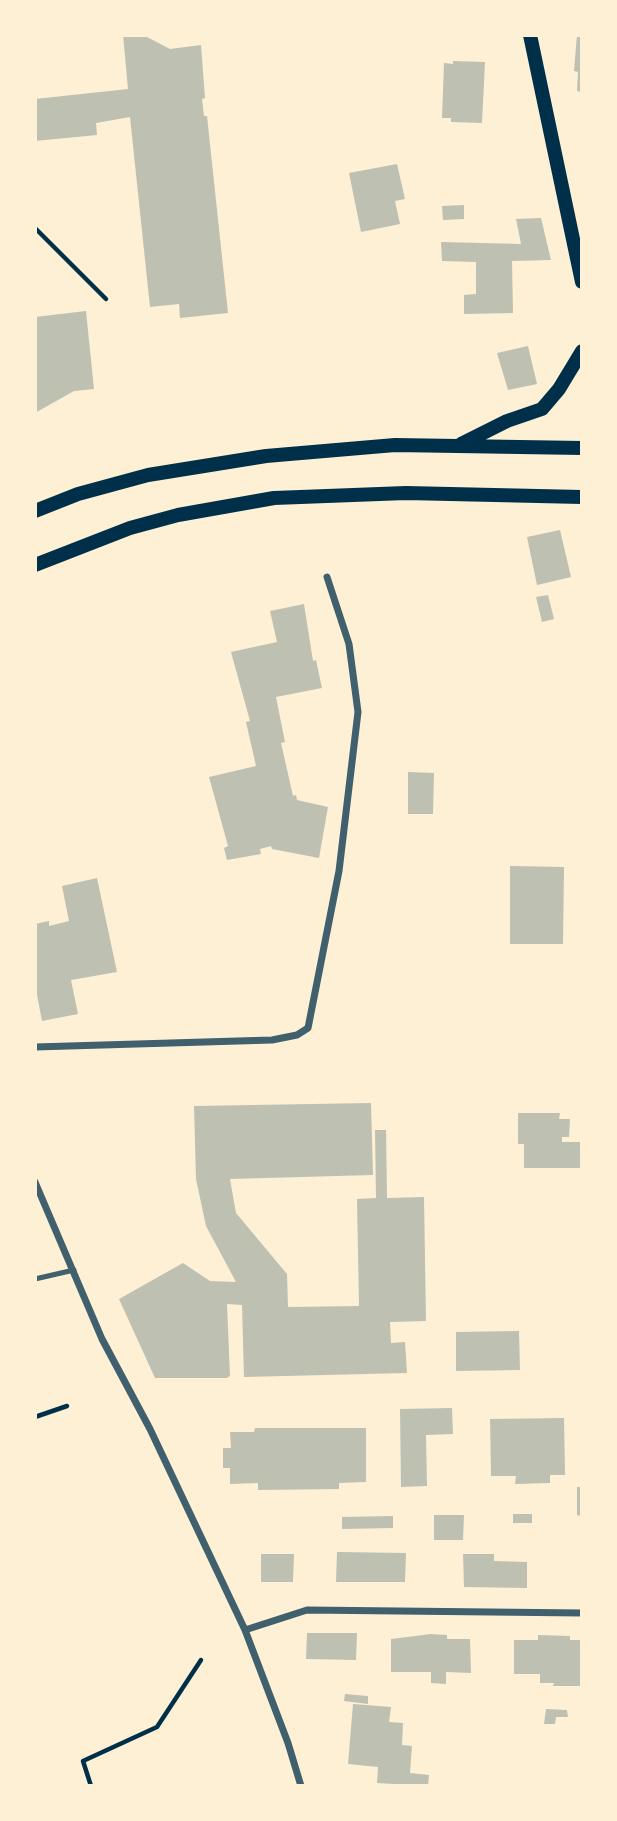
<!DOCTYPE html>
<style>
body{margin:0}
#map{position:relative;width:617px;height:1821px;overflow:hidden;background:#fdf0d5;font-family:Montserrat,sans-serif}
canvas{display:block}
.frame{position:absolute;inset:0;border:37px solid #fdf0d5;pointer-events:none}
</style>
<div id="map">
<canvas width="617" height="1821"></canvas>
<div class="frame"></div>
</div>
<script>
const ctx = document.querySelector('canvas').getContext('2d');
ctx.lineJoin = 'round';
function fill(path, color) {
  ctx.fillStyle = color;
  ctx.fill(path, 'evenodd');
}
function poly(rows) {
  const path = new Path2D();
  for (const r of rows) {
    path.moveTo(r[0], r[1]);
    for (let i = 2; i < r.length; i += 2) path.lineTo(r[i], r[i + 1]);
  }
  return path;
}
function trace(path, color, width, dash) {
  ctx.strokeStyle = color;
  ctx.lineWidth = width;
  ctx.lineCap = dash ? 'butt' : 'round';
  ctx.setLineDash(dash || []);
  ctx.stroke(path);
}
fill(poly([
 [123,35,143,35,170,49,201,45,205,98,202,99,204,116,207,116,228,313,180,318,179,304,150,307,130,117,96,123,97,135,35,141,35,99,128,89],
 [577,35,582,35,582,92,577,91,578,72,574,71],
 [453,61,485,62,482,123,451,122,451,118,442,118,444,63,453,64],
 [397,164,405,199,395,201,400,224,361,232,349,173],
 [464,205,464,219,443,220,442,206],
 [541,218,551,260,512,261,513,313,464,314,464,295,476,294,476,262,442,261,441,242,521,244,516,219],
 [86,311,94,389,74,391,35,413,35,317],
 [528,346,537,384,508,390,497,353],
 [560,530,571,577,537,585,527,537],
 [548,595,554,619,542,622,536,597],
 [304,604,313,661,316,660,322,688,276,697,285,742,281,743,293,796,296,795,297,800,328,807,319,858,272,849,271,846,260,849,261,854,227,860,224,848,228,846,209,777,256,766,246,722,250,721,231,652,277,642,270,611],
 [408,772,434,773,433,814,408,814],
 [510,866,564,867,563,944,510,944],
 [97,878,117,972,71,980,78,1014,42,1021,35,984,35,924,49,921,49,926,69,921,62,886],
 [371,1103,373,1175,230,1179,236,1213,287,1274,288,1307,359,1306,357,1199,376,1198,375,1130,386,1130,387,1198,424,1197,426,1321,390,1322,391,1343,405,1342,407,1373,244,1377,242,1305,227,1304,230,1376,227,1378,155,1378,119,1299,183,1263,210,1281,236,1282,206,1226,196,1179,194,1106],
 [518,1113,560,1113,559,1119,570,1119,569,1137,562,1137,562,1142,582,1142,582,1168,524,1168,524,1144,518,1144],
 [519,1331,520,1370,456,1371,456,1332],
 [452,1408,453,1434,426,1435,427,1486,401,1487,400,1409],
 [564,1418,565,1475,550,1475,550,1483,515,1484,516,1476,491,1476,490,1419],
 [255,1428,366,1428,366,1482,339,1483,339,1489,258,1490,258,1483,230,1484,230,1468,223,1468,223,1448,231,1448,230,1432,254,1432],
 [577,1487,582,1487,582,1516,577,1515],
 [513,1514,532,1514,532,1523,513,1523],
 [434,1515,464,1515,463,1540,434,1540],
 [393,1516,393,1528,342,1529,342,1517],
 [337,1552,406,1553,405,1582,336,1582],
 [261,1554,294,1554,293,1582,261,1582],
 [463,1554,494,1554,494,1561,527,1562,527,1588,464,1587],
 [307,1633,357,1633,356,1660,306,1659],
 [431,1634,447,1635,447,1639,470,1639,471,1673,446,1672,446,1684,431,1683,431,1672,391,1672,391,1639],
 [538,1635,570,1636,570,1640,582,1640,582,1686,553,1686,554,1683,540,1683,540,1674,514,1674,514,1640,538,1640],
 [345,1694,368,1696,368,1704,344,1701],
 [353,1704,391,1707,389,1722,403,1723,402,1745,412,1746,410,1773,429,1775,428,1786,377,1783,378,1767,348,1764],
 [546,1709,567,1710,568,1717,556,1717,555,1724,544,1724]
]), '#bec0b2');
trace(poly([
 [35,228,106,299],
 [35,1417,67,1406],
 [91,1786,83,1761,157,1727,201,1660]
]), '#003049', 4.5);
trace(poly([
 [35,1279,74,1270]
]), '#3f606c', 5);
trace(poly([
 [35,1047,272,1040,297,1035,308,1028,339,871,358,712,349,644,327,577],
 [35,1182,102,1339,150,1429,245,1630,288,1743,301,1786],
 [245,1630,307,1610,582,1613]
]), '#3f606c', 7);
trace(poly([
 [530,35,582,282],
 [461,444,507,421,542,409,559,389,582,351],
 [35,511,78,494,148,475,266,456,395,445,582,448],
 [35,565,130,528,178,515,274,498,406,493,582,497]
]), '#003049', 14);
</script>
